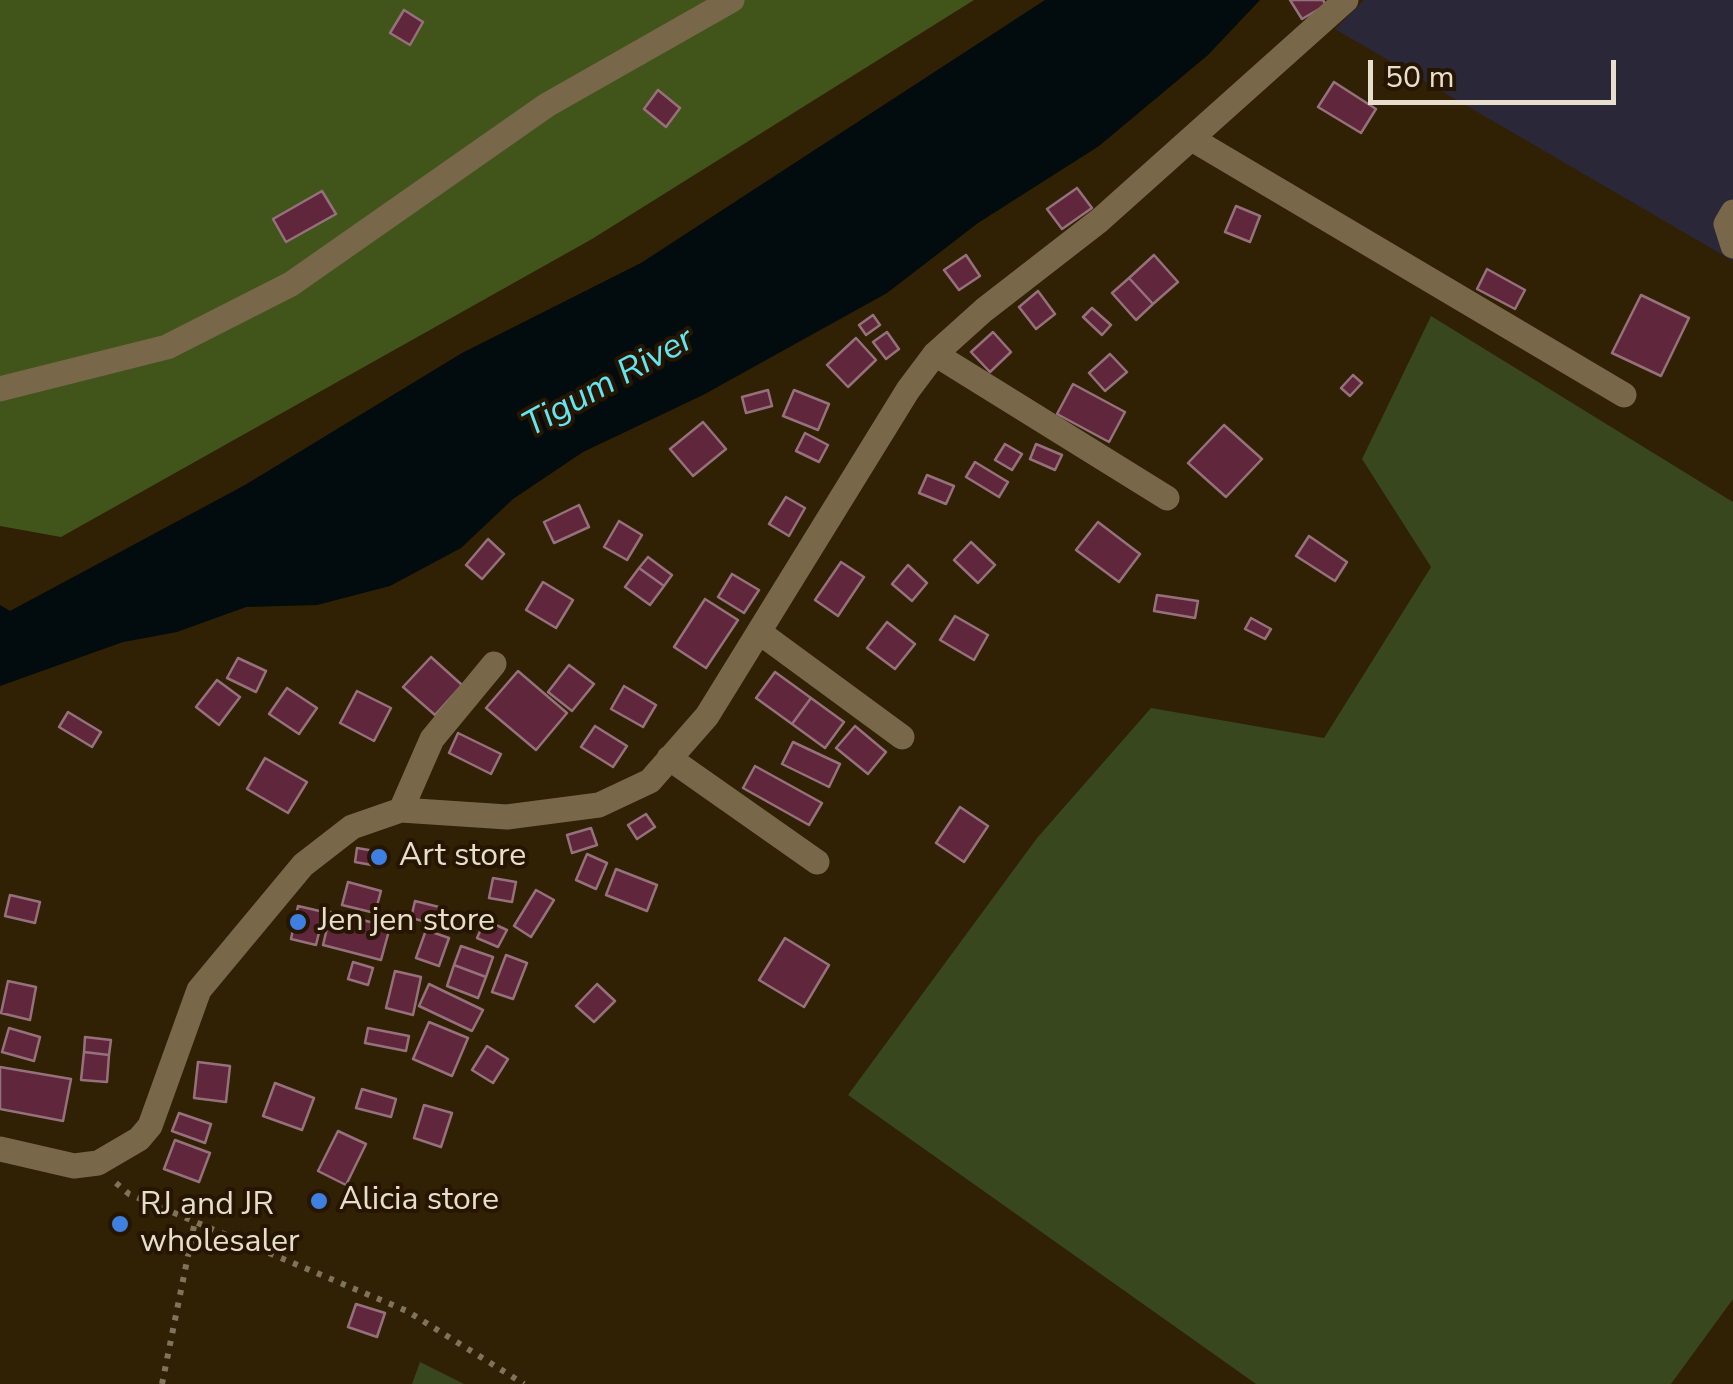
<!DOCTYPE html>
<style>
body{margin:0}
#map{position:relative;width:1733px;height:1384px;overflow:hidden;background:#302004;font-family:"Nunito Sans",sans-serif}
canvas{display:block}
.scale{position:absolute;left:1368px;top:60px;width:248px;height:45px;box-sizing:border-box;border:5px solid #e8dece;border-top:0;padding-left:12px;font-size:30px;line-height:35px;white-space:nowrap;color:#e8dece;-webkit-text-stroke:8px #261600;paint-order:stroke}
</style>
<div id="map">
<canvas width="1733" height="1384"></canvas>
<div class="scale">50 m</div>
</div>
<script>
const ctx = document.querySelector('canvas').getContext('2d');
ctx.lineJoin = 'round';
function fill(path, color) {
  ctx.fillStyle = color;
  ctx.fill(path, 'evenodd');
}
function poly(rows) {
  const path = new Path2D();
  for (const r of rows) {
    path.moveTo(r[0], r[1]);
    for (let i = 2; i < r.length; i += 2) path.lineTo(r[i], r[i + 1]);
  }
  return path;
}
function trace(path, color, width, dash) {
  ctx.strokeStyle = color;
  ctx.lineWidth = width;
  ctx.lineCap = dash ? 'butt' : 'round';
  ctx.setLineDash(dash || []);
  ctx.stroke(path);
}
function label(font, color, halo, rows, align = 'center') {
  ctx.font = font + ' "Nunito Sans",sans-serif';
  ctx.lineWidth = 8;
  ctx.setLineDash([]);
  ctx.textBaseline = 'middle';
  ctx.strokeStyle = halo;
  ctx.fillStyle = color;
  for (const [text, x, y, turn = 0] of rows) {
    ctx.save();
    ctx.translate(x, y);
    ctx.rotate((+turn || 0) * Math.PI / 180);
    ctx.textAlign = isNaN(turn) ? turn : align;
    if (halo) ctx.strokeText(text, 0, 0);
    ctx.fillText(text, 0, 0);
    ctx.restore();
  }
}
fill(poly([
 [1364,0,1733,0,1733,261,1335,29]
]), '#2a2838');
fill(poly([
 [1431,316,1733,502,1733,1299,1671,1384,1256,1384,848,1095,1037,838,1151,708,1324,738,1431,567,1362,459],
 [420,1362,464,1384,412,1384]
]), '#38471d');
fill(poly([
 [0,0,974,0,592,239,61,537,0,526]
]), '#41551b');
fill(poly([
 [1045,0,1260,0,1208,55,1099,146,978,223,887,293,703,395,583,452,513,499,461,548,390,586,317,605,246,607,177,632,123,642,0,686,0,605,10,611,245,485,462,353,641,263]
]), '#020b0d');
const building = poly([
 [1290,0,1323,0,1326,5,1302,19,1290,0],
 [404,10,423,22,410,45,390,33,404,10],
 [1334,82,1376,109,1361,133,1318,107,1334,82],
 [658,90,680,108,666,127,644,109,658,90],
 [1077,188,1092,208,1062,229,1047,209,1077,188],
 [322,191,336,214,286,242,273,219,322,191],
 [1236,206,1260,216,1250,242,1225,232,1236,206],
 [966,255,980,276,959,290,944,270,966,255],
 [1154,255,1178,282,1153,304,1129,278,1154,255],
 [1487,269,1525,290,1515,309,1477,289,1487,269],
 [1129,278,1153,304,1136,320,1112,293,1129,278],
 [1038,291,1055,314,1036,329,1019,307,1038,291],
 [1641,295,1689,318,1661,376,1612,353,1641,295],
 [1092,308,1111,325,1102,335,1083,317,1092,308],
 [873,315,880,325,866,335,859,325,873,315],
 [887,332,899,349,886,359,873,342,887,332],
 [993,332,1011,352,990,372,971,352,993,332],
 [856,338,876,360,848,387,827,365,856,338],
 [1110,354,1127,372,1105,391,1089,373,1110,354],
 [1353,375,1362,383,1350,396,1341,388,1353,375],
 [1073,384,1125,412,1109,442,1057,414,1073,384],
 [768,390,772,406,746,413,742,397,768,390],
 [794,390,829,404,818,430,783,416,794,390],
 [703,422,726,449,693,476,670,449,703,422],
 [1224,425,1262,459,1226,497,1188,463,1224,425],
 [805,433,828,445,819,462,796,451,805,433],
 [1005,444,1022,454,1012,470,995,460,1005,444],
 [1036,444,1062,455,1055,470,1030,459,1036,444],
 [975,462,1008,482,999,497,966,477,975,462],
 [927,475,954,486,946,504,919,493,927,475],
 [786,497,805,508,789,536,769,524,786,497],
 [579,505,589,527,554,543,544,522,579,505],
 [619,521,642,535,627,560,604,547,619,521],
 [1098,522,1140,554,1119,582,1076,550,1098,522],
 [1309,536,1347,562,1335,581,1296,556,1309,536],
 [488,539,504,554,482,579,466,565,488,539],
 [971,542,995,565,978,583,954,560,971,542],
 [648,557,672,575,664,586,639,568,648,557],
 [841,562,864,577,838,616,815,600,841,562],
 [908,565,927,583,912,601,892,584,908,565],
 [639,568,664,586,650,605,625,587,639,568],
 [732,574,759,590,744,613,718,597,732,574],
 [543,582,573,600,556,628,526,610,543,582],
 [1157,595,1198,601,1195,618,1154,611,1157,595],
 [705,599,738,620,706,668,674,647,705,599],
 [955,616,988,635,974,660,940,640,955,616],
 [1251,618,1271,629,1265,639,1245,629,1251,618],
 [887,622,915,644,895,669,867,648,887,622],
 [431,657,462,685,435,715,403,687,431,657],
 [238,658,266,671,256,692,227,678,238,658],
 [569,665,594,684,572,711,548,692,569,665],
 [518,671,567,713,536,750,486,708,518,671],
 [775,672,811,698,792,724,756,698,775,672],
 [217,680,240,697,219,725,196,707,217,680],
 [624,686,656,705,643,727,611,709,624,686],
 [287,688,317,708,299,734,269,714,287,688],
 [357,691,391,708,374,741,340,723,357,691],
 [811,698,844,722,825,748,792,724,811,698],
 [68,712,101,732,92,747,59,727,68,712],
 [595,726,627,746,613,767,581,747,595,726],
 [855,726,886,752,868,774,836,748,855,726],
 [458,733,501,754,491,774,449,753,458,733],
 [793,742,840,764,829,787,782,764,793,742],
 [265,758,307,782,288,813,247,789,265,758],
 [755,766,822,803,809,825,743,788,755,766],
 [960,807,988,826,964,862,936,843,960,807],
 [646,814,655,827,637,839,628,825,646,814],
 [591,828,597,845,572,853,567,835,591,828],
 [357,848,386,853,383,867,355,862,357,848],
 [587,854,607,863,596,889,576,880,587,854],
 [616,869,657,885,647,911,606,895,616,869],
 [493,878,516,882,512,902,489,898,493,878],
 [348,882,381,891,375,913,342,905,348,882],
 [536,890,554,900,531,937,514,926,536,890],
 [10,895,40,902,35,923,5,916,10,895],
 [415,901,439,907,435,924,411,918,415,901],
 [298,906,324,912,316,945,291,939,298,906],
 [331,912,390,927,381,960,323,945,331,912],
 [485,920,507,930,498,947,477,938,485,920],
 [426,930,449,938,439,966,416,958,426,930],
 [785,938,829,965,804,1007,759,980,785,938],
 [461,946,493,957,486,977,454,965,461,946],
 [506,955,527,963,513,999,492,992,506,955],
 [353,962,373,968,368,985,348,979,353,962],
 [454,965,486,977,478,998,447,986,454,965],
 [395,971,421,977,413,1015,386,1008,395,971],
 [8,981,36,987,30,1020,1,1013,8,981],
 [429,984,483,1010,472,1031,419,1006,429,984],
 [597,984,615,1001,594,1022,576,1006,597,984],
 [429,1022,468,1038,452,1076,413,1059,429,1022],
 [9,1028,40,1037,34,1061,2,1052,9,1028],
 [368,1028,409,1036,406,1051,365,1043,368,1028],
 [85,1037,111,1040,109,1055,84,1052,85,1037],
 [487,1046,508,1059,493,1083,472,1070,487,1046],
 [84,1052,109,1055,107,1082,81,1080,84,1052],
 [198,1062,230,1066,226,1102,194,1098,198,1062],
 [0,1067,71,1079,63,1121,0,1109,0,1067],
 [275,1083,314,1098,302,1130,263,1116,275,1083],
 [362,1089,396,1099,391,1117,356,1108,362,1089],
 [424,1105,452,1113,441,1147,414,1138,424,1105],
 [179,1113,211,1124,205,1143,172,1131,179,1113],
 [338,1131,366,1144,346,1185,318,1171,338,1131],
 [175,1140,210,1153,199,1182,164,1169,175,1140],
 [356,1304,385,1313,377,1337,348,1327,356,1304]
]);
fill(building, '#60273c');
trace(building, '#95717b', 2.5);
trace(poly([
 [116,1183,129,1194,407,1311,524,1384],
 [162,1384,195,1221]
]), '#80735c', 6, [5, 8]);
trace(poly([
 [1192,139,1624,395],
 [1733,212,1726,224,1733,246],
 [935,354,1167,498],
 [0,389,167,347,291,284,547,105,732,0],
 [759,632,902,737],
 [669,758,817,862],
 [401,810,432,739,494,664],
 [0,1149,74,1166,98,1163,139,1139,150,1126,199,990,303,865,352,827,401,810,507,817,599,805,650,781,707,716,908,390,935,354,984,310,1100,220,1346,0]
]), '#79674a', 25);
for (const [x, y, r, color] of [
 [379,857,10,"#3f7fe0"],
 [298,922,10,"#3f7fe0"],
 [319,1201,10,"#3f7fe0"],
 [120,1224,10,"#3f7fe0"]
]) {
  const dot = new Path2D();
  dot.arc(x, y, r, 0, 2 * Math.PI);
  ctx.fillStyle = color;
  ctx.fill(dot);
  trace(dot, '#261600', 4);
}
label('32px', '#e8dece', '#261600', [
 ["Art store",399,857],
 ["Jen jen store",318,922],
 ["Alicia store",339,1201],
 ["RJ and JR",140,1206],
 ["wholesaler",140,1243]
], 'left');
label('italic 35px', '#62e5f4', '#261600', [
 ["Tigum River",609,384,-29]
]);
</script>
